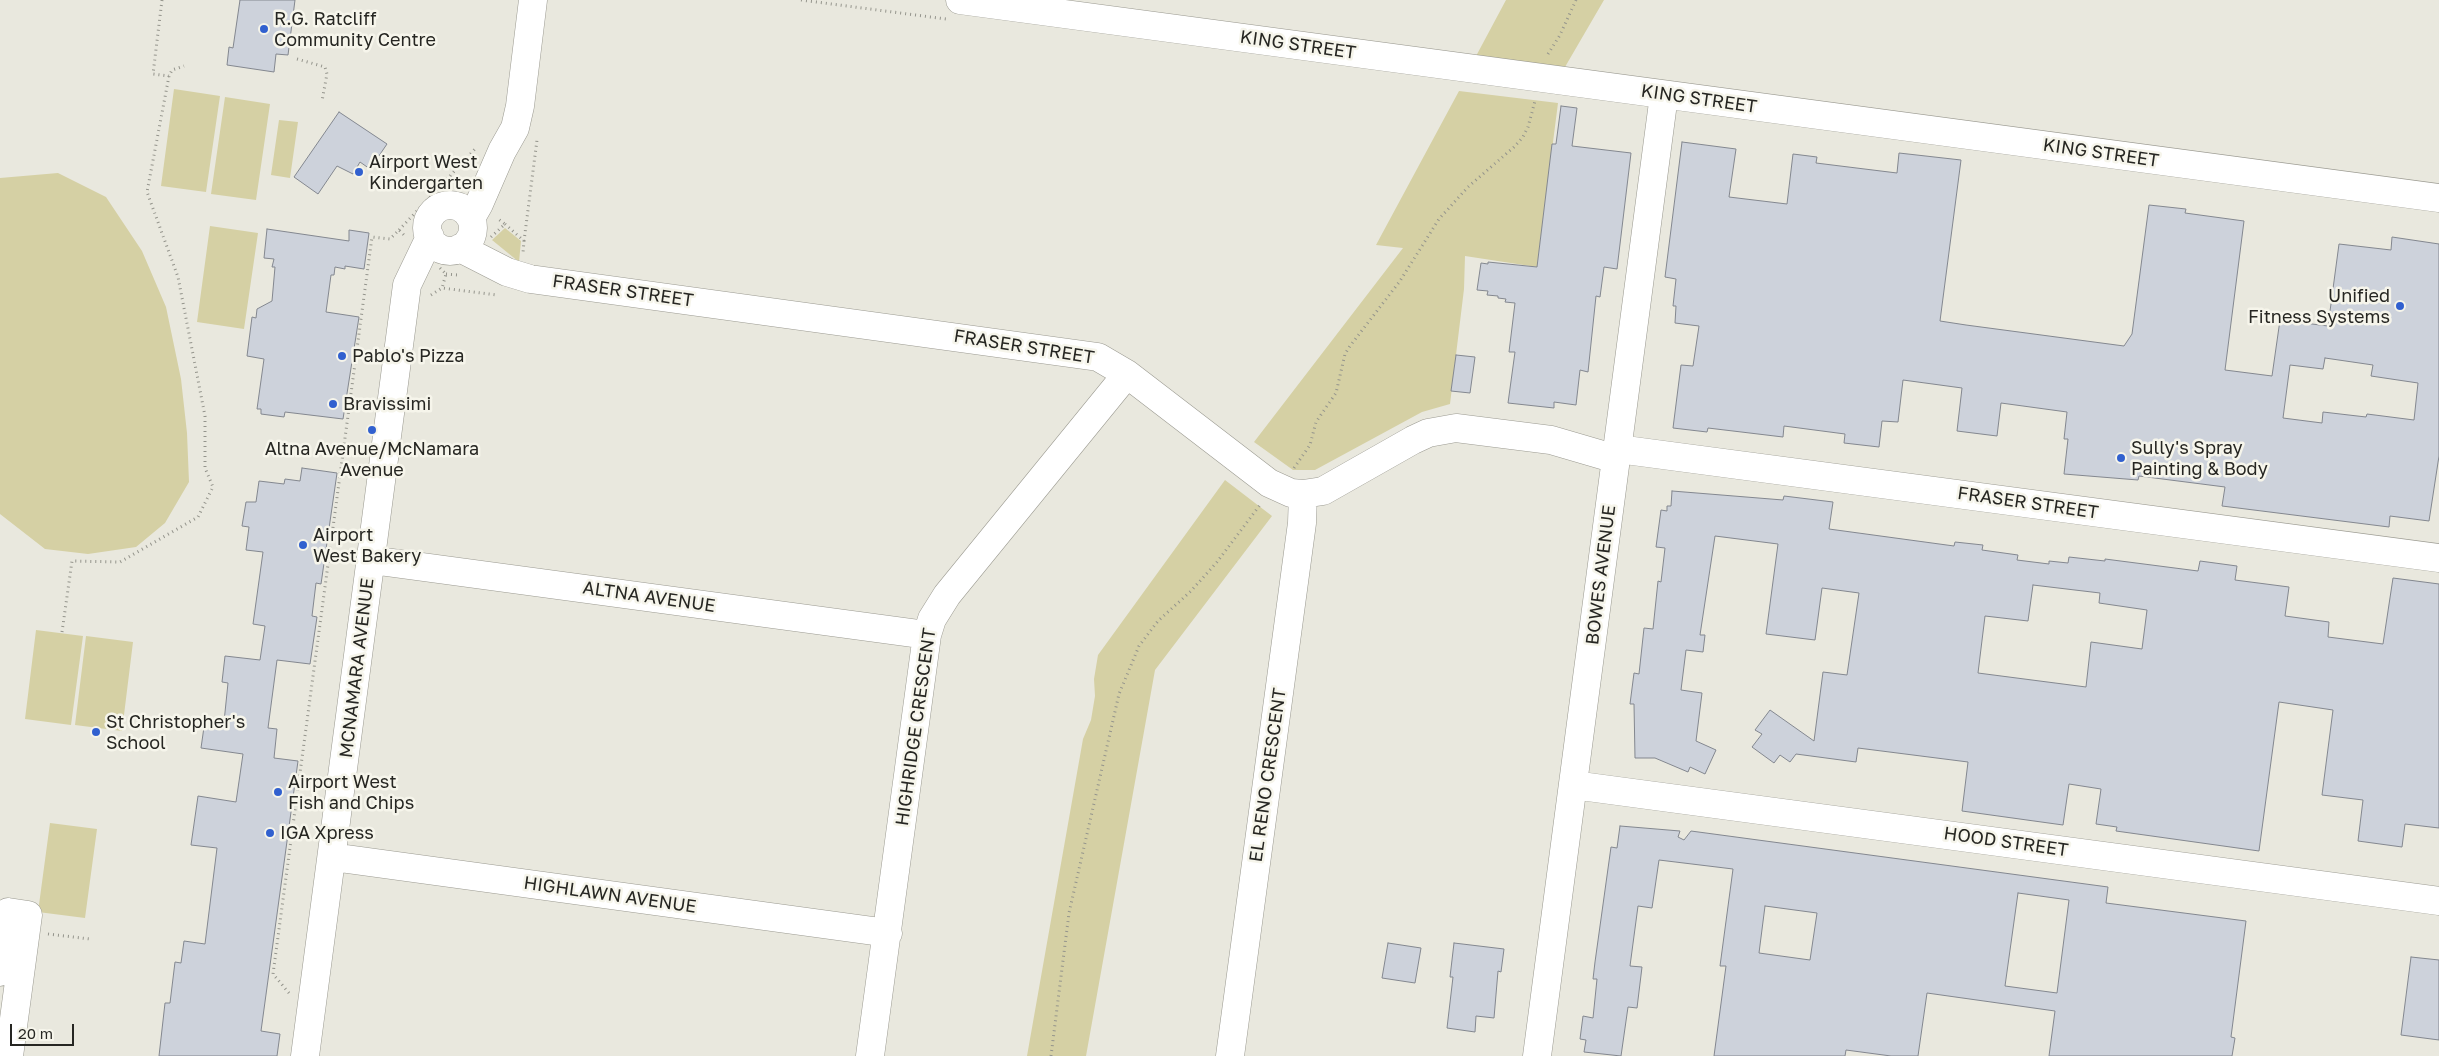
<!DOCTYPE html>
<style>
body{margin:0}
#map{position:relative;width:2439px;height:1056px;overflow:hidden;background:#e9e8de;font-family:"Golos Text",sans-serif}
canvas{display:block}
.scale{position:absolute;left:10px;top:1024px;width:64px;height:22px;box-sizing:border-box;border:2px solid #262622;border-top:0;padding-left:6px;font-size:15px;line-height:18px;white-space:nowrap;color:#262622;-webkit-text-stroke:4px #f6f5eb;paint-order:stroke}
</style>
<div id="map">
<canvas width="2439" height="1056"></canvas>
<div class="scale">20 m</div>
</div>
<script>
const ctx = document.querySelector('canvas').getContext('2d');
ctx.lineJoin = 'round';
function fill(path, color) {
  ctx.fillStyle = color;
  ctx.fill(path, 'evenodd');
}
function poly(rows) {
  const path = new Path2D();
  for (const r of rows) {
    if (r.length === 3) {
      path.moveTo(r[0] + r[2], r[1]);
      path.arc(r[0], r[1], r[2], 0, 2 * Math.PI);
      continue;
    }
    path.moveTo(r[0], r[1]);
    for (let i = 2; i < r.length; i += 2) path.lineTo(r[i], r[i + 1]);
  }
  return path;
}
function trace(path, color, width, dash) {
  ctx.strokeStyle = color;
  ctx.lineWidth = width;
  ctx.lineCap = dash ? 'butt' : 'round';
  ctx.setLineDash(dash || []);
  ctx.stroke(path);
}
function label(font, color, halo, rows, align = 'center') {
  ctx.font = font + ' "Golos Text",sans-serif';
  ctx.lineWidth = 5;
  ctx.setLineDash([]);
  ctx.textBaseline = 'middle';
  ctx.strokeStyle = halo;
  ctx.fillStyle = color;
  for (const [text, x, y, turn = 0] of rows) {
    ctx.save();
    ctx.translate(x, y);
    ctx.rotate((+turn || 0) * Math.PI / 180);
    ctx.textAlign = isNaN(turn) ? turn : align;
    if (halo) ctx.strokeText(text, 0, 0);
    ctx.fillText(text, 0, 0);
    ctx.restore();
  }
}
fill(poly([
 [1506,0,1604,0,1565,67,1475,58],
 [174,89,220,96,206,192,161,186],
 [1459,91,1558,103,1537,267,1465,256,1464,289,1450,404,1422,412,1315,470,1293,470,1254,442,1403,248,1376,245],
 [225,97,270,104,256,200,211,194],
 [279,120,298,122,290,178,271,175],
 [58,173,106,197,142,251,166,307,181,379,187,433,189,482,165,523,136,547,88,554,45,549,0,514,0,178],
 [210,226,258,233,244,329,197,322],
 [505,228,521,241,519,262,492,240],
 [1225,480,1272,516,1155,670,1086,1056,1027,1056,1083,739,1091,720,1095,696,1094,679,1098,655],
 [36,630,83,636,71,725,25,719],
 [86,636,133,642,122,731,75,725],
 [50,823,97,829,85,918,38,912]
]), '#d5d0a4');
const building = poly([
 [240,0,295,0,288,55,276,54,274,72,227,65,229,47,233,48,240,0],
 [1561,106,1577,108,1572,146,1631,153,1617,269,1604,267,1600,297,1596,296,1588,372,1580,370,1576,405,1554,402,1554,408,1508,403,1515,352,1509,352,1515,303,1505,302,1506,299,1498,298,1498,296,1487,295,1488,291,1477,290,1481,263,1488,264,1488,262,1537,267,1552,144,1556,144,1561,106],
 [339,112,387,144,370,169,360,162,353,174,337,166,318,194,294,177,339,112],
 [1682,142,1736,149,1729,197,1787,204,1793,154,1817,157,1816,163,1897,173,1899,153,1961,160,1940,321,1966,325,2124,346,2132,334,2149,205,2186,209,2185,213,2244,221,2225,370,2272,376,2280,320,2328,326,2339,244,2391,250,2392,237,2439,244,2439,456,2429,521,2390,516,2389,527,2222,506,2225,487,2139,476,2138,480,2064,474,2068,439,2064,439,2067,412,2001,403,1997,436,1957,431,1962,388,1903,380,1898,422,1882,421,1879,447,1844,443,1845,434,1784,426,1783,437,1708,428,1707,432,1673,428,1681,365,1693,366,1699,326,1675,323,1676,306,1673,306,1676,279,1665,277,1682,142],
 [2325,358,2373,365,2371,376,2418,383,2414,420,2367,414,2366,417,2323,412,2322,423,2283,418,2290,365,2323,369,2325,358],
 [267,229,349,241,349,230,369,233,364,269,345,266,345,269,335,267,334,275,331,275,326,312,359,317,343,419,285,412,284,417,261,414,261,409,257,409,264,359,247,356,252,317,256,318,257,309,272,301,275,267,272,267,274,259,264,258,267,229],
 [1456,355,1475,357,1470,393,1451,391,1456,355],
 [302,468,337,473,321,584,316,583,312,616,317,617,310,664,277,660,268,728,277,729,274,758,298,761,261,1031,280,1034,277,1056,159,1056,165,1003,170,1003,175,962,181,963,184,941,205,944,217,848,191,845,198,796,236,802,243,754,201,748,205,720,224,722,228,683,222,682,225,656,260,660,265,626,253,624,263,552,246,550,249,527,242,526,246,502,256,502,259,481,284,484,285,479,300,481,302,468],
 [1672,491,1783,500,1784,496,1833,502,1829,529,1954,546,1955,542,1983,545,1982,550,2018,555,2017,560,2049,564,2049,561,2068,563,2069,557,2105,561,2105,559,2198,571,2200,561,2237,566,2235,580,2289,587,2285,616,2329,622,2328,637,2383,644,2393,578,2439,584,2439,828,2405,824,2402,847,2358,841,2363,800,2322,795,2333,710,2279,702,2259,851,2116,831,2117,827,2096,824,2101,789,2069,784,2063,825,1962,811,1968,762,1858,748,1856,762,1796,754,1790,762,1780,755,1774,763,1752,747,1762,734,1755,730,1770,710,1814,741,1823,672,1847,675,1859,593,1822,588,1815,640,1766,634,1778,544,1715,536,1700,635,1705,635,1703,652,1686,650,1681,690,1702,693,1696,741,1716,750,1705,774,1690,767,1688,772,1655,758,1635,758,1634,704,1630,704,1634,673,1639,674,1644,628,1653,629,1658,581,1661,582,1665,548,1656,547,1661,510,1667,511,1667,506,1671,506,1672,491],
 [2033,585,2100,593,2099,603,2147,610,2142,649,2091,642,2086,687,1978,673,1985,616,2028,621,2033,585],
 [1620,826,1680,831,1678,837,1684,840,1691,831,2108,887,2106,903,2246,921,2231,1037,2235,1038,2232,1056,2049,1056,2055,1011,1927,993,1918,1056,1891,1056,1846,1050,1845,1056,1714,1056,1726,966,1720,966,1733,869,1659,860,1652,908,1638,906,1630,966,1642,967,1637,1008,1628,1007,1621,1056,1584,1052,1586,1040,1580,1039,1583,1016,1593,1018,1597,979,1593,979,1595,962,1611,847,1617,848,1620,826],
 [2018,893,2069,900,2057,993,2005,986,2018,893],
 [1765,906,1817,913,1810,960,1759,953,1765,906],
 [1388,943,1421,948,1415,983,1382,978,1388,943],
 [1454,943,1504,949,1501,972,1498,971,1494,1018,1476,1016,1475,1032,1447,1028,1453,977,1450,977,1454,943],
 [2411,957,2439,960,2439,1040,2401,1035,2411,957]
]);
fill(building, '#cdd2db');
trace(building, '#83878f', 1);
const minor = poly([
 [960,0,2439,198],
 [450,228,23],
 [471,218,479,204,502,151,515,128,520,106,533,0],
 [460,248,507,272,530,279,1098,357,1127,374,1269,483,1291,493,1303,494,1323,491,1413,440,1428,433,1456,428,1551,440,1616,459],
 [1618,449,2439,558],
 [371,560,927,635],
 [1573,785,2439,901],
 [332,857,888,933],
 [0,972,8,912,28,915,9,1056],
 [305,1056,407,285,430,237],
 [870,1056,927,635,932,619,947,595,1127,374],
 [1230,1056,1302,523,1303,494],
 [1537,1056,1664,95]
]);
trace(minor, '#9b9a91', 29);
trace(poly([
 [162,0,153,74,169,76],
 [801,0,946,19],
 [1548,54,1560,35,1576,0],
 [297,59,325,67,327,74,322,101],
 [450,176,475,149],
 [505,224,524,241,523,253],
 [399,230,450,176,460,186],
 [491,237,505,224,497,218],
 [524,241,537,140],
 [440,268,446,274,442,288],
 [446,274,458,275],
 [431,295,442,288,497,295],
 [1294,468,1310,445,1316,422,1336,393,1345,354,1350,346,1400,281,1439,219,1468,187,1514,147,1523,137,1528,127,1535,101],
 [62,632,72,561,120,562,198,517,213,487,205,468,205,416,178,277,147,192,169,76,172,70,184,66],
 [48,934,90,939],
 [289,993,273,974,372,237,390,239,399,230,404,235],
 [1051,1056,1069,913,1119,694,1139,646,1158,621,1191,591,1217,562,1260,505]
]), '#94948c', 3, [1, 4]);
trace(minor, '#fff', 28);
for (const [x, y, r, color] of [
 [264,29,5,"#3160cf"],
 [359,172,5,"#3160cf"],
 [2400,306,5,"#3160cf"],
 [342,356,5,"#3160cf"],
 [333,404,5,"#3160cf"],
 [372,430,5,"#3160cf"],
 [2121,458,5,"#3160cf"],
 [303,545,5,"#3160cf"],
 [96,732,5,"#3160cf"],
 [278,792,5,"#3160cf"],
 [270,833,5,"#3160cf"]
]) {
  const dot = new Path2D();
  dot.arc(x, y, r, 0, 2 * Math.PI);
  ctx.fillStyle = color;
  ctx.fill(dot);
  trace(dot, '#f6f5eb', 2);
}
label('18px', '#262622', '#f6f5eb', [
 ["R.G. Ratcliff",274,19],
 ["Community Centre",274,40],
 ["Airport West",369,162],
 ["Kindergarten",369,183],
 ["Unified",2390,296,"right"],
 ["Fitness Systems",2390,317,"right"],
 ["Pablo's Pizza",352,356],
 ["Bravissimi",343,404],
 ["Sully's Spray",2131,448],
 ["Painting & Body",2131,469],
 ["Altna Avenue/McNamara",372,449,"center"],
 ["Avenue",372,470,"center"],
 ["Airport",313,535],
 ["West Bakery",313,556],
 ["St Christopher's",106,722],
 ["School",106,743],
 ["Airport West",288,782],
 ["Fish and Chips",288,803],
 ["IGA Xpress",280,833]
], 'left');
label('18px', '#262622', '#f6f5eb', [
 ["KING STREET",1298,45,8],
 ["KING STREET",1699,99,8],
 ["KING STREET",2101,153,8],
 ["FRASER STREET",623,291,8],
 ["FRASER STREET",1024,347,9],
 ["FRASER STREET",2028,503,8],
 ["BOWES AVENUE",1601,575,-83],
 ["ALTNA AVENUE",649,597,8],
 ["MCNAMARA AVENUE",357,668,-83],
 ["HIGHRIDGE CRESCENT",916,727,-82],
 ["EL RENO CRESCENT",1268,775,-82],
 ["HOOD STREET",2006,842,8],
 ["HIGHLAWN AVENUE",610,895,8]
]);
</script>
